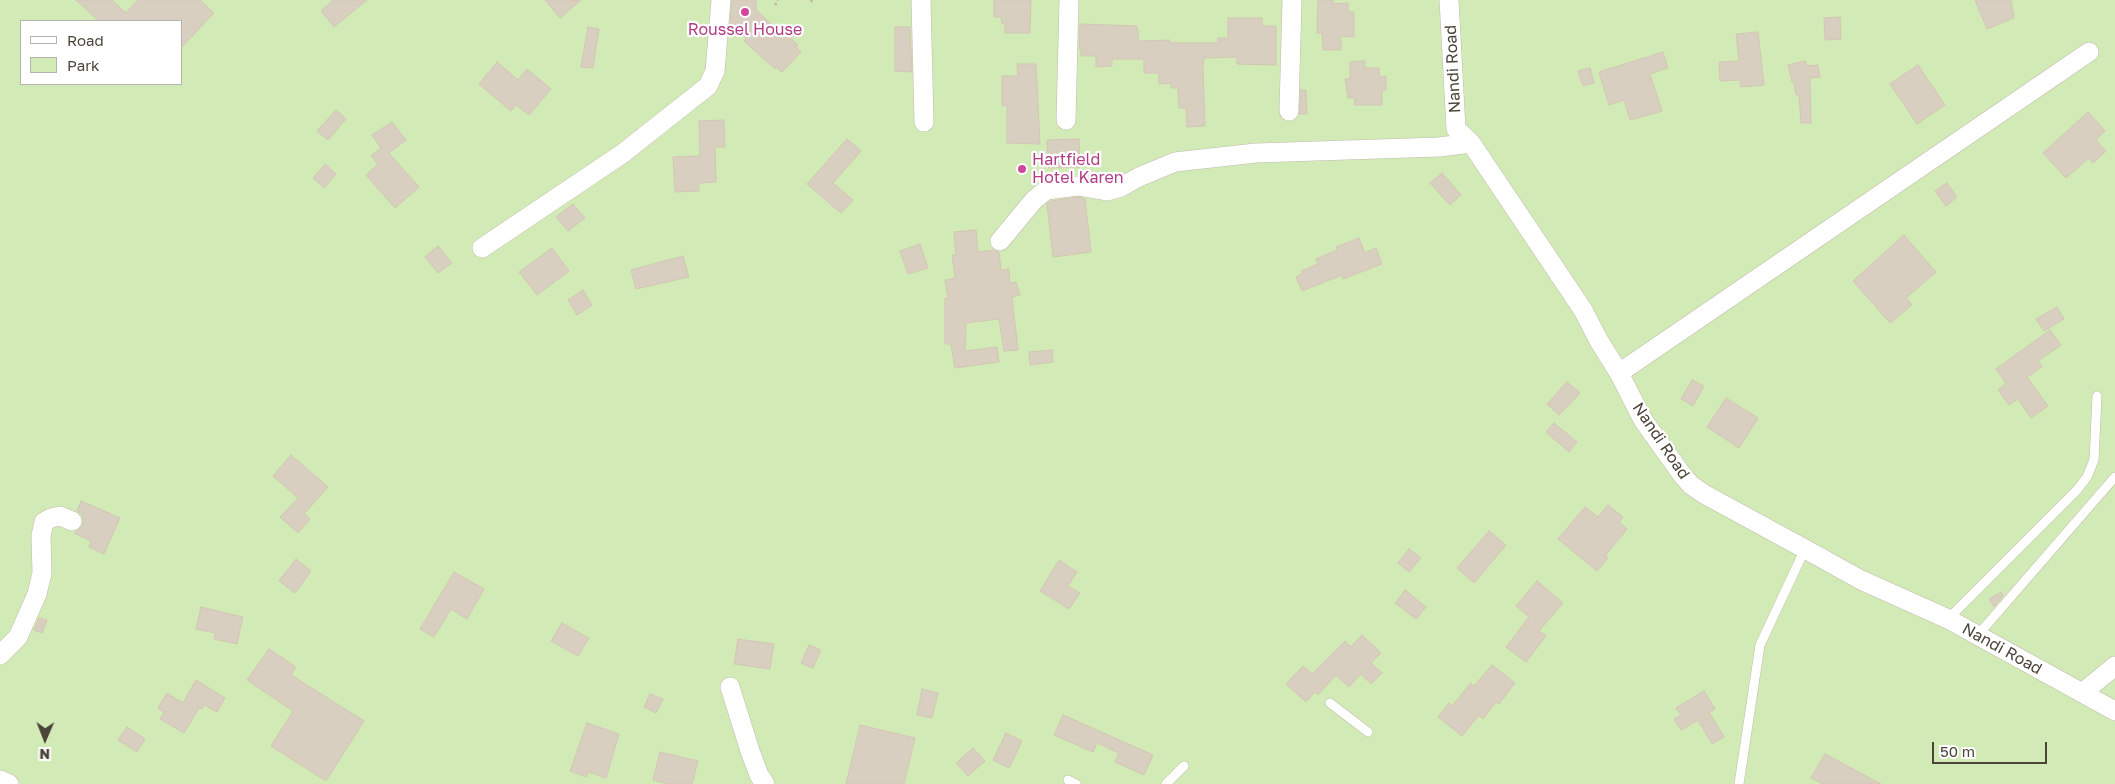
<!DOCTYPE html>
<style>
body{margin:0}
#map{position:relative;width:2115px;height:784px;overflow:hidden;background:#f6f3ec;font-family:"Golos Text",sans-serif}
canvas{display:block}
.legend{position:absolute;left:20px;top:20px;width:162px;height:65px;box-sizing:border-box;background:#fff;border:1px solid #b7b4b0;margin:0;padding:6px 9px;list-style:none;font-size:15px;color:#4b4439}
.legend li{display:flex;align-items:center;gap:10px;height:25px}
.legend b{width:25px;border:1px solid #b7b4b0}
.north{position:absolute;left:20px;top:714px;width:50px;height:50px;-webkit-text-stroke:4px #fff;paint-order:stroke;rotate:181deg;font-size:14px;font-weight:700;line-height:20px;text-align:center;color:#4b4439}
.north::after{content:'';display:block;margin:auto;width:18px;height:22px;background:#4b4439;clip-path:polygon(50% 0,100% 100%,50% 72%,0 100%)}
.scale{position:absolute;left:1932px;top:742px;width:115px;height:22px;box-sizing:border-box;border:2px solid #4b4439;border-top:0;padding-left:6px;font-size:15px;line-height:18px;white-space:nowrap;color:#4b4439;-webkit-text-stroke:4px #fff;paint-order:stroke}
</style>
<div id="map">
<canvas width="2115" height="784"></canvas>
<ul class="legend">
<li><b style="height:6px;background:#fff"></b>Road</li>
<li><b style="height:14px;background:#d2eab5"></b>Park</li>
</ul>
<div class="north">N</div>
<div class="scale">50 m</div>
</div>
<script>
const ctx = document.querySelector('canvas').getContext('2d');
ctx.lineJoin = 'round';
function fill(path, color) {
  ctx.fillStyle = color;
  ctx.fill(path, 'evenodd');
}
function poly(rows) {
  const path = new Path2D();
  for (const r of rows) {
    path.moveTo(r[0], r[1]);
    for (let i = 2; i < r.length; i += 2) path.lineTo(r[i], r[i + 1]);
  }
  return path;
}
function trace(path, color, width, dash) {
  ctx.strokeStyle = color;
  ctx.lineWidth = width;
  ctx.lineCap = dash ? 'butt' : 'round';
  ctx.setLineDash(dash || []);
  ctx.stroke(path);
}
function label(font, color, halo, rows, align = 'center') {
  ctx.font = font + ' "Golos Text",sans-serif';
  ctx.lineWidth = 4.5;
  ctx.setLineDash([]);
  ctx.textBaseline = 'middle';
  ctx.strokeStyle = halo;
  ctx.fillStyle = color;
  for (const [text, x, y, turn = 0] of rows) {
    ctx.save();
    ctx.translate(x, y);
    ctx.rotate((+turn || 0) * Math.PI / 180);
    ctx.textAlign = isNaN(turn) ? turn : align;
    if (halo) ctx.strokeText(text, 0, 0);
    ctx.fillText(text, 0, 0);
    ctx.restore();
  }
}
fill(poly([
 [0,0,2115,0,2115,784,0,784],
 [21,21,181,21,181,84,21,84]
]), '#d2eab5');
const building = poly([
 [76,0,112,0,126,13,138,0,200,0,214,13,181,48,181,21,99,21,76,0],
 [333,0,367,0,334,27,321,11,333,0],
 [545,0,581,0,560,18,545,0],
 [732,0,756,0,756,10,779,31,781,29,798,45,796,47,801,52,782,72,776,67,775,69,744,41,746,38,730,23,732,0],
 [994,0,1031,0,1030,33,1005,33,1005,24,1002,24,1001,17,994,17,994,0],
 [1318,0,1333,0,1333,4,1348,3,1348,12,1354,12,1354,37,1341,36,1341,50,1323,50,1322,33,1317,33,1318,0],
 [1975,0,2011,0,2014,18,1987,29,1975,0],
 [1840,17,1841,39,1825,40,1824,18,1840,17],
 [1228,18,1262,18,1262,26,1276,26,1276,65,1237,64,1237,57,1204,58,1203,69,1205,126,1187,127,1186,108,1179,108,1178,88,1171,88,1171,83,1159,84,1159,73,1144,73,1144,59,1112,59,1112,66,1096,67,1096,56,1081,56,1081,48,1079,49,1080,24,1137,26,1139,41,1170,40,1170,43,1218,43,1218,38,1228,38,1228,18],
 [588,27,599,29,593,68,581,67,588,27],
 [895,27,910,27,912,72,895,71,895,27],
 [1758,32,1764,85,1741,87,1740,80,1720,81,1719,62,1739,61,1736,34,1758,32],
 [1663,52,1668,68,1650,74,1662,111,1630,120,1624,100,1609,105,1599,72,1663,52],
 [1365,61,1365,68,1379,68,1380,77,1386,76,1386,90,1382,90,1382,105,1354,105,1355,98,1348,98,1345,79,1350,79,1350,62,1365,61],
 [1805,61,1807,66,1818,65,1820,77,1810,78,1811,123,1801,123,1799,95,1796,95,1794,82,1792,82,1788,65,1805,61],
 [497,62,518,80,527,69,551,89,529,115,516,105,511,111,479,84,497,62],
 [1017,64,1036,64,1040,144,1007,143,1007,105,1002,106,1002,76,1018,76,1017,64],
 [1918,65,1945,105,1917,124,1890,84,1918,65],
 [1590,68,1594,83,1583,86,1578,71,1590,68],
 [1301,90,1306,90,1307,114,1299,114,1301,90],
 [336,110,346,119,328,140,317,131,336,110],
 [2088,112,2105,131,2096,140,2106,151,2093,163,2089,158,2066,178,2043,153,2088,112],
 [724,120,725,147,715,147,716,182,699,183,699,191,675,192,673,157,700,156,699,121,724,120],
 [392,122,406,140,389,153,419,187,395,208,366,175,378,164,371,156,381,148,372,135,392,122],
 [847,139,861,151,833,183,853,200,841,213,807,184,847,139],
 [1079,139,1080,167,1048,168,1047,140,1079,139],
 [325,164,336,174,324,188,313,178,325,164],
 [1442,173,1461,195,1450,205,1430,183,1442,173],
 [1947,183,1957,197,1946,206,1935,191,1947,183],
 [1078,197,1085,199,1091,252,1053,257,1047,204,1051,201,1078,197],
 [573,204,585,218,568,231,556,217,573,204],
 [976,230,978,252,994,250,999,252,1001,270,1009,269,1010,283,1016,282,1020,295,1012,297,1018,350,1004,351,999,319,966,323,965,351,997,347,999,362,955,368,951,344,945,344,945,298,948,298,945,280,955,278,952,255,956,255,954,232,976,230],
 [1904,235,1936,272,1906,298,1912,305,1890,323,1853,281,1904,235],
 [1359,238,1365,253,1376,248,1382,264,1343,279,1342,275,1302,291,1296,277,1302,274,1301,271,1318,264,1316,259,1337,250,1336,247,1359,238],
 [920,244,928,268,908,274,900,251,920,244],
 [438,246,452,263,438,273,425,257,438,246],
 [552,248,569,271,537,295,519,272,552,248],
 [683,256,689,277,636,289,631,270,683,256],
 [583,290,592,305,577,315,568,300,583,290],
 [2057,307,2064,319,2044,331,2036,319,2057,307],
 [2050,330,2061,345,2038,361,2042,367,2027,377,2048,406,2031,418,2018,399,2009,405,1998,390,2006,383,1996,369,2050,330],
 [1052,350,1053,362,1030,365,1029,352,1052,350],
 [1692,380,1704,386,1693,406,1681,399,1692,380],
 [1567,382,1580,393,1559,415,1547,404,1567,382],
 [1726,398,1758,418,1739,448,1707,427,1726,398],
 [1554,423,1577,442,1569,452,1546,432,1554,423],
 [291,455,328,487,304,514,310,519,298,533,280,517,298,498,273,476,291,455],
 [81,501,120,518,104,554,89,547,91,541,74,533,83,525,83,515,77,511,81,501],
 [1608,505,1623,517,1619,522,1627,529,1605,556,1608,558,1597,571,1558,539,1585,507,1598,517,1608,505],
 [1489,531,1506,545,1474,583,1457,568,1489,531],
 [1409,549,1421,558,1409,572,1398,563,1409,549],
 [296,559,311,571,295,593,279,581,296,559],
 [1059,560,1077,572,1068,586,1080,593,1069,609,1040,591,1059,560],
 [454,572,484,589,467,619,451,609,434,637,420,629,454,572],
 [1537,581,1563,603,1539,631,1546,636,1526,662,1506,647,1529,617,1516,606,1537,581],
 [1405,590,1426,607,1416,619,1395,603,1405,590],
 [2001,592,2003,596,1994,607,1989,599,2001,592],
 [201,607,243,617,237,644,214,639,215,633,196,629,201,607],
 [39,618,47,620,42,633,34,630,39,618],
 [562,623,589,638,578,656,551,641,562,623],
 [1362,635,1381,653,1371,663,1382,673,1371,684,1361,674,1349,687,1336,675,1318,695,1315,692,1306,702,1286,684,1303,666,1312,674,1345,641,1351,647,1362,635],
 [738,639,774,644,770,669,734,664,738,639],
 [809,645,821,650,813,668,801,663,809,645],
 [269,649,296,667,291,675,364,721,326,781,271,746,293,711,247,680,269,649],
 [1492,665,1515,683,1499,704,1496,702,1483,719,1479,715,1462,736,1438,717,1449,703,1452,706,1471,683,1474,686,1492,665],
 [196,680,225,698,217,712,204,705,202,709,199,708,184,733,160,719,164,712,158,708,167,693,183,703,196,680],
 [922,689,938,693,932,718,917,715,922,689],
 [1704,691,1715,709,1709,712,1724,737,1712,744,1698,720,1681,730,1674,719,1681,715,1676,708,1704,691],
 [650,694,663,699,656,713,644,707,650,694],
 [1063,715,1153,755,1144,775,1115,762,1119,753,1097,743,1093,752,1054,735,1063,715],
 [587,723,619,734,606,778,588,772,586,777,570,771,587,723],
 [860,725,915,738,904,784,846,784,860,725],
 [127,727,145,739,137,752,118,740,127,727],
 [1006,733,1022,741,1009,768,993,760,1006,733],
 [973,748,985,761,968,776,956,763,973,748],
 [660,752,698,761,692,784,668,784,653,780,660,752],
 [1825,754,1881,784,1823,784,1811,778,1825,754]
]);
fill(building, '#d8cfc1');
trace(building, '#d3c7b4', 1);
const service = poly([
 [1948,619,2077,490,2087,477,2094,460,2097,396],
 [1977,636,2115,477],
 [1330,703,1368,732],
 [1068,780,1076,784],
 [1166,784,1184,766],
 [1739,784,1760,645,1805,549]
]);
const minor = poly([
 [921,0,924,122],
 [1449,0,1456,129,1471,143,1583,310,1599,341,1619,373,1643,420,1683,476,1691,485,1704,494,1805,549,1861,580,1948,619,2115,711],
 [1289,111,1292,0],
 [1066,120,1069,0],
 [1000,241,1034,200,1046,190,1078,186,1107,191,1121,187,1139,177,1175,162,1256,153,1439,147,1471,143],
 [482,248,622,154,708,86,715,71,721,0],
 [1619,373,2089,52],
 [0,655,18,637,37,594,42,573,41,536,44,522,51,518,60,516,72,521],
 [730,687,750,751,759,775,765,784],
 [2082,693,2115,666],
 [0,780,9,784]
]);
trace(service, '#c2bbae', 10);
trace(minor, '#c2bbae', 20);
trace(poly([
 [811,0,812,2],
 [775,5,778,0]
]), '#c4b79f', 2.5, [2.5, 2.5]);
trace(service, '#fff', 9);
trace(minor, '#fff', 19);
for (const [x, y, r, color] of [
 [745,12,5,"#d1479c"],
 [1022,169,5,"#d1479c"]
]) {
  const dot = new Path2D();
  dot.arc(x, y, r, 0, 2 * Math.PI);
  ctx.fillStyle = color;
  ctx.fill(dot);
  trace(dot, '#fff', 2);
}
label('16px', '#b23c85', '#fff', [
 ["Roussel House",745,30],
 ["Hartfield",1032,160,"left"],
 ["Hotel Karen",1032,178,"left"]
]);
label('16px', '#4b4439', '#fff', [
 ["Nandi Road",1453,69,-93],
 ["Nandi Road",1661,441,56],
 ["Nandi Road",2002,649,29]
]);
</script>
